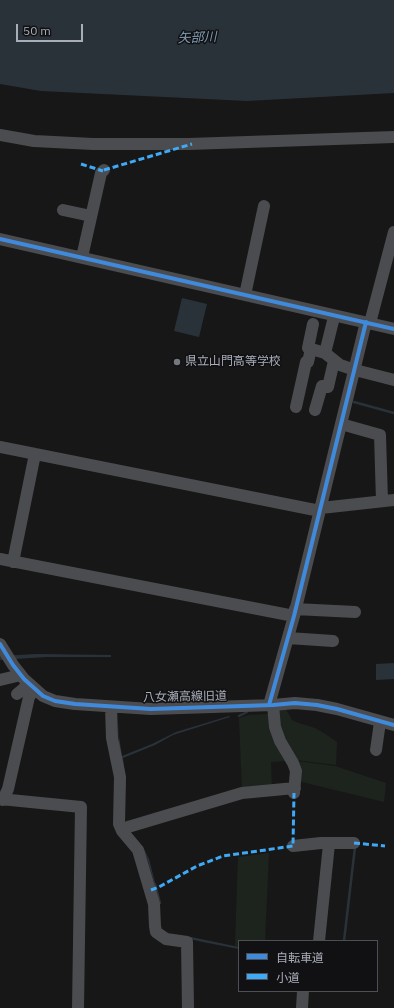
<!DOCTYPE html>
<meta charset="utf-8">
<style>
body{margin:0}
#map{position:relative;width:394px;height:1008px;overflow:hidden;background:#171717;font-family:"IBM Plex Sans","Noto Sans JP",sans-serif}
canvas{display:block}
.legend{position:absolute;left:238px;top:940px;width:140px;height:52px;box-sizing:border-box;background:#111113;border:1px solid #4d4f55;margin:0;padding:5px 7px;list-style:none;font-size:12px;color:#a8adb8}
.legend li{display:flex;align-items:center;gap:8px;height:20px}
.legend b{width:20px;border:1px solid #4d4f55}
.scale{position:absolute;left:16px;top:24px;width:67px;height:18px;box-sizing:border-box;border:2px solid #a8adb8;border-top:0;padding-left:5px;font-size:12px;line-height:14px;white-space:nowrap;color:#a8adb8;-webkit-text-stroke:3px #111113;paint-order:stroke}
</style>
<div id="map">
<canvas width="394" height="1008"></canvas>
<ul class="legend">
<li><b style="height:5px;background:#408adc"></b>自転車道</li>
<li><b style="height:5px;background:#3fa9f5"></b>小道</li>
</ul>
<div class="scale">50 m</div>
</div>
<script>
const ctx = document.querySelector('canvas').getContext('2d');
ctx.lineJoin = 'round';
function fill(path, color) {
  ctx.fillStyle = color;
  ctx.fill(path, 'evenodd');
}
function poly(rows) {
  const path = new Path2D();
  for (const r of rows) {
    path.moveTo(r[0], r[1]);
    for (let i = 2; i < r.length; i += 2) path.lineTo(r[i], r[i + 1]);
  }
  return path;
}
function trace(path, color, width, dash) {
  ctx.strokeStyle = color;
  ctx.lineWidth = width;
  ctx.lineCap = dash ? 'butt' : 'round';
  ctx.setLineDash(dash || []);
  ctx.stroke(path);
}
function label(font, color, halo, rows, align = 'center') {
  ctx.font = font + ' "IBM Plex Sans","Noto Sans JP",sans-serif';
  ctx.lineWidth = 3;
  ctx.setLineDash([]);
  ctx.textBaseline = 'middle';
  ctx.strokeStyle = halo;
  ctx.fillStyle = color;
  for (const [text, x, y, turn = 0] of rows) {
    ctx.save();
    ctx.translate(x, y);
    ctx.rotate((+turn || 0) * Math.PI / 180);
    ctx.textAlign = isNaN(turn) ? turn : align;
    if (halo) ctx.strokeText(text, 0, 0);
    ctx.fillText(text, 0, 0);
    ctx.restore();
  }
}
fill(poly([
 [286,709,292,720,296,722,315,728,324,733,337,742,336,765,296,760,285,744,277,710],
 [269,714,287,761,271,762,272,788,242,791,239,718,249,715],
 [296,761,335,766,386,783,384,802,298,781],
 [269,853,265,941,239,941,239,947,235,946,238,857]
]), '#1d241e');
fill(poly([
 [0,0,394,0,394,93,247,101,41,91,0,84],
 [182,298,207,304,199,337,174,331],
 [36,654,111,655,111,657,46,657,0,660,0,656],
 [394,663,394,679,376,680,376,664],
 [117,711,119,736,122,756,152,744,176,732,229,716,230,717,173,735,155,745,123,758,126,782,124,805,125,825,143,847,149,859,156,886,155,886,147,858,141,846,124,827],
 [191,937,239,947,239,949,203,942,190,939]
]), '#2a3239');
trace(poly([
 [354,402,394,413],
 [239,716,247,712],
 [155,884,160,903],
 [344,941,355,847]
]), '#2a3239', 2.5);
trace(poly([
 [0,135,34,141,93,144,189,144,394,137],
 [63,210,91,216],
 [0,239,394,329],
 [82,257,101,173,104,170],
 [245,295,264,206],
 [370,323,394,232],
 [313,324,308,348,325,353,340,365,355,370,394,380],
 [325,353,333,321],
 [296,407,306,362,308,362,311,349],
 [315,410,322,386,328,387,334,361],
 [341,424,380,435,382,501],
 [0,447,320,511],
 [321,508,394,500],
 [0,559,294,616],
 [13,562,35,454],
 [295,609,355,612],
 [288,638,333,641],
 [0,644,13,665,24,679,43,696,55,701,75,704,151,709,273,705,295,703,317,705,337,709,394,725],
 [0,680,21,675],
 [17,694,29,684],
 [269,705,294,616,366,322],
 [273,705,275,727,280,741,293,763,296,771,294,793],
 [111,707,112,738,120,777,119,824,122,831,138,850,154,904,155,926,156,932,166,939,187,942,188,1008],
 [376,750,380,722],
 [0,799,81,807,78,1008],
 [3,800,8,789,29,697,35,689],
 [128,827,242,793,295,788],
 [293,846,321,843,354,843],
 [319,941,329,844],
 [302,1008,303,991]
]), '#4b4c50', 12);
trace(poly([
 [81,164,103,171],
 [104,170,192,144],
 [354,843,385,846],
 [151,890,159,887,197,866,223,856,293,846,294,793]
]), '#3fa9f5', 3, [6, 3]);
trace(poly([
 [0,239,394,329],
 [0,644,13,665,24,679,43,696,55,701,75,704,151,709,273,705,295,703,317,705,337,709,394,725],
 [269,705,294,616,366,322]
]), '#408adc', 4);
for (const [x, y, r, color] of [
 [177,362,4,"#757880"]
]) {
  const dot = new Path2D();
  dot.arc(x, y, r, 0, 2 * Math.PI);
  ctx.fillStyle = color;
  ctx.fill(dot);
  trace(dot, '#111113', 1.5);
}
label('12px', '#a8adb8', '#111113', [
 ["県立山門高等学校",185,362]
], 'left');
label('12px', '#a8adb8', '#111113', [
 ["八女瀬高線旧道",185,697,-1]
]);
label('italic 13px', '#7f9bb3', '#111113', [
 ["矢部川",197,38,-2]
]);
</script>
